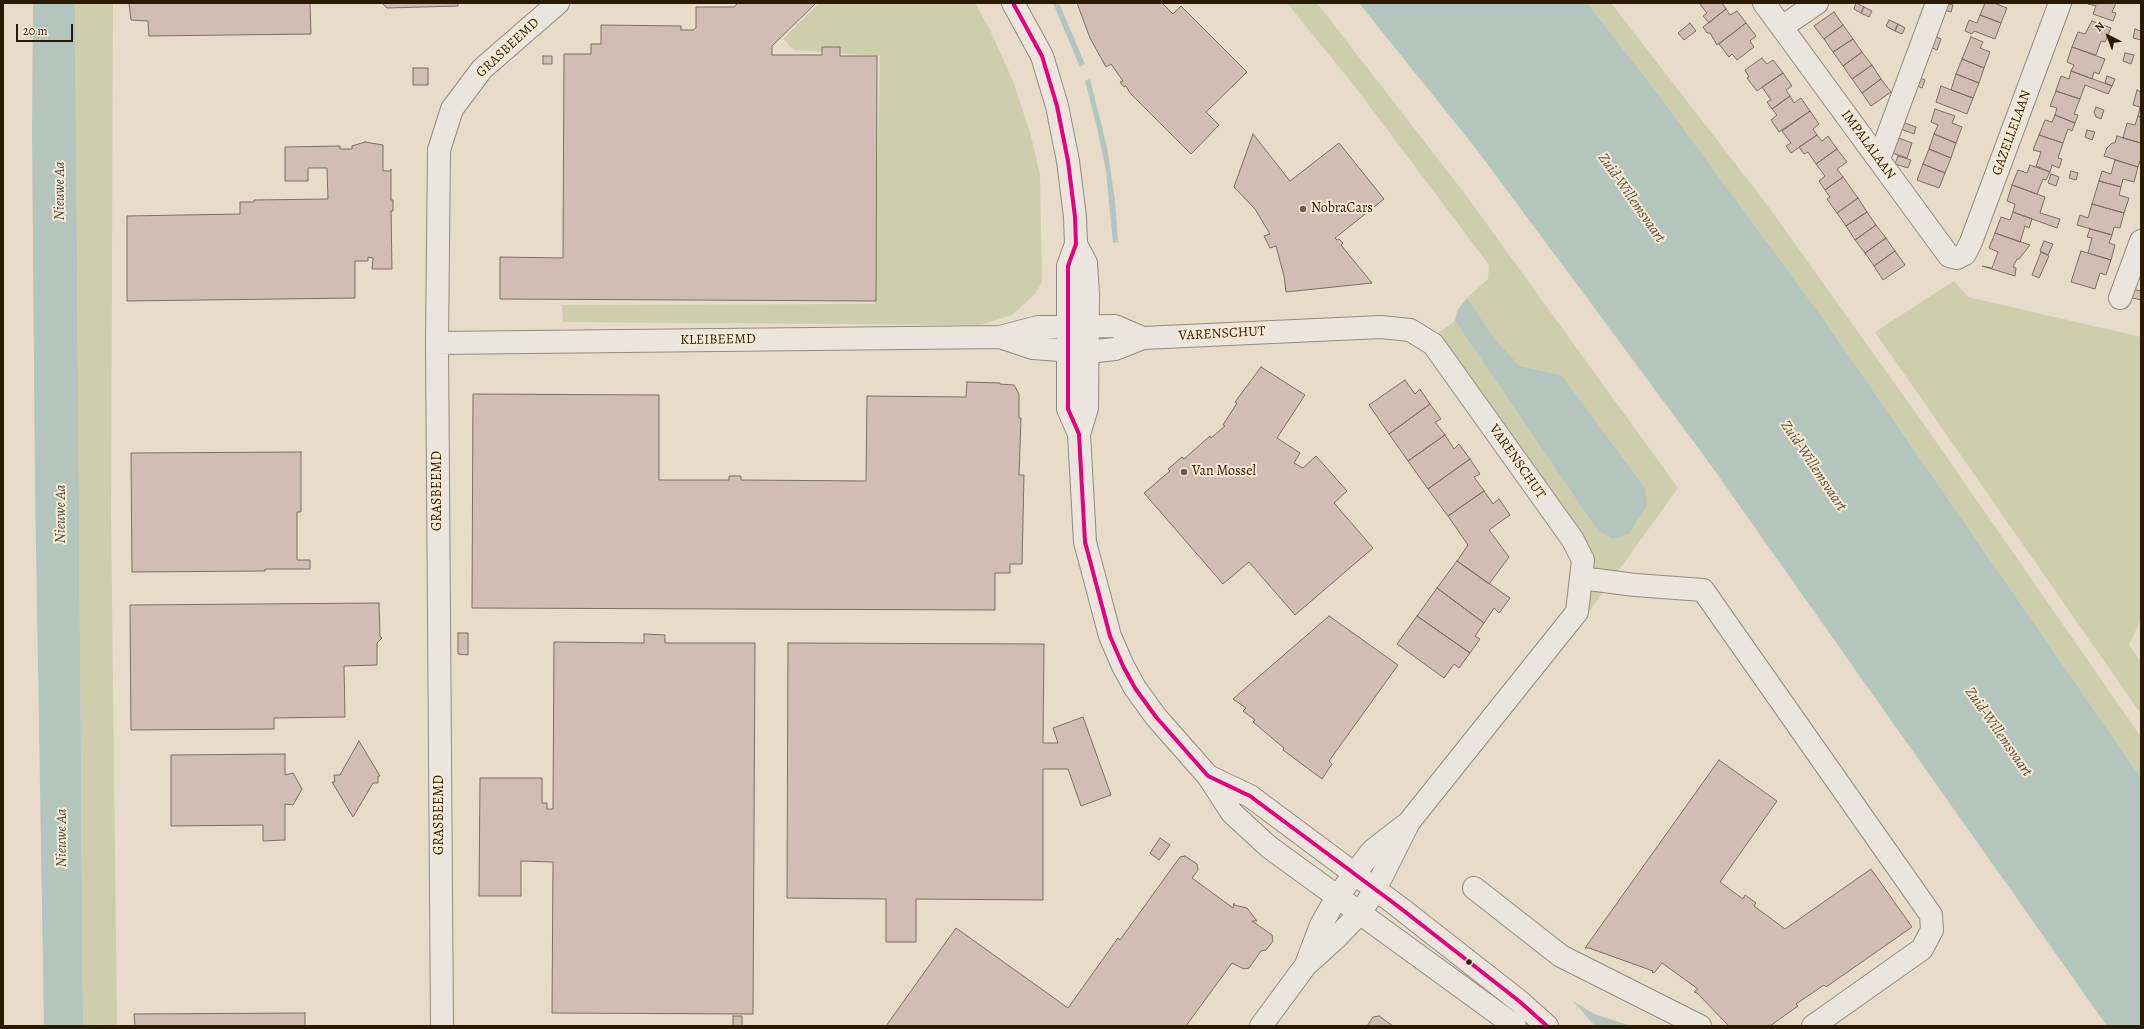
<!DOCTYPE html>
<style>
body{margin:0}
#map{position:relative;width:2144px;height:1029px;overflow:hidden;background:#e8dbca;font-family:Alegreya,serif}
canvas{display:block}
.frame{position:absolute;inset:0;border:4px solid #2a1a03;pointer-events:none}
.north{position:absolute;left:2088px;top:16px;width:40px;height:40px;-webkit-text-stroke:3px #f8e9d4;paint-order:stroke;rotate:318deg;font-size:11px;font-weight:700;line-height:16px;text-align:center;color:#2a1a03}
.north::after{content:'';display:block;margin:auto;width:14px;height:18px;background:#2a1a03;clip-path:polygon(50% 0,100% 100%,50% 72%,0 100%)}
.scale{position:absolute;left:16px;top:24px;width:57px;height:18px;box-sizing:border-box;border:2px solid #2a1a03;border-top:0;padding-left:5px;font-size:12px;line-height:14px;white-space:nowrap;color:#2a1a03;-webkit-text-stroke:3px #f8e9d4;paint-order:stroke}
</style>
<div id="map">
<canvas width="2144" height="1029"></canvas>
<div class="frame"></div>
<div class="north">N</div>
<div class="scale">20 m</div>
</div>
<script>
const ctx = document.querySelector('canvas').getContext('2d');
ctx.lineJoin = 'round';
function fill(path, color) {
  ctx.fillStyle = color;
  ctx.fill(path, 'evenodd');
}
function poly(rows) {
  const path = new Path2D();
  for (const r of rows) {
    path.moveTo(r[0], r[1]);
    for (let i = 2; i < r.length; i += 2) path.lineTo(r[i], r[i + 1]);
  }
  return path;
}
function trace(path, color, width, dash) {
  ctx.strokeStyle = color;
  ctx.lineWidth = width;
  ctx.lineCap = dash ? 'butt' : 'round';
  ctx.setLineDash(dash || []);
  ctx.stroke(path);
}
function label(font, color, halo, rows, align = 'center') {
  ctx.font = font + ' Alegreya,serif';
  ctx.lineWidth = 4;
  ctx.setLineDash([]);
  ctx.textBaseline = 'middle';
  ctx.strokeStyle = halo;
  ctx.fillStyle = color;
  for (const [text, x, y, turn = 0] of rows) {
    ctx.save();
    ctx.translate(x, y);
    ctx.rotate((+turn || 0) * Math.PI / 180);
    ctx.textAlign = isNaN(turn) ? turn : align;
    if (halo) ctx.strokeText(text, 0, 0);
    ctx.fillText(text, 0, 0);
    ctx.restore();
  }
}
fill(poly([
 [75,3,113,3,111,515,117,1026,83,1026],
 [819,3,975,3,990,30,1013,81,1031,136,1040,175,1042,282,1035,294,1012,315,980,325,563,322,562,305,875,304,880,56,794,50,783,39],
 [1287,3,1317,3,1465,194,1678,488,1585,617,1591,560,1589,545,1437,334,1455,321,1598,531,1561,375,1520,366,1497,342,1467,298,1488,279,1489,265,1356,88],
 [1587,3,1611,3,1768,206,1923,423,2141,737,2141,778,1822,317,1649,82],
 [1954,281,1968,297,2141,337,2141,619,2129,645,2141,662,2141,714,1875,332]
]), '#cecdac');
fill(poly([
 [33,3,75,3,83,1026,44,1026,35,487,32,130],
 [1053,3,1059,3,1085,64,1080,67],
 [1359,3,1587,3,1649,82,1822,317,2141,778,2141,1026,2107,1026,1705,457,1477,150],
 [1090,79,1107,147,1115,200,1118,242,1113,243,1106,171,1097,127,1085,81],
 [1467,298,1497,342,1520,366,1561,375,1645,488,1647,505,1629,534,1613,539,1598,531,1455,321,1457,311],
 [1573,1001,1594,1014,1631,1026,1595,1026]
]), '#b4c5bd');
const building = poly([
 [129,3,310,3,311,34,149,36,148,21,131,20,129,3],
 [382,3,458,3,458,6,387,8,382,3],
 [738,3,816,3,772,46,772,55,822,55,822,47,840,47,840,56,877,56,876,301,500,299,500,257,563,258,564,54,591,54,591,44,601,44,601,25,681,26,681,30,693,30,696,28,696,7,734,7,738,3],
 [1077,3,1162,3,1173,14,1181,6,1247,72,1206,112,1219,125,1191,154,1130,93,1126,86,1124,87,1120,82,1123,81,1111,64,1106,67,1090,38,1077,3],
 [1699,3,1722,3,1726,9,1709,23,1703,16,1707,13,1699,3],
 [1856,3,1864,7,1861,13,1854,9,1856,3],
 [1946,3,1953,5,1951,12,1944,10,1946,3],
 [1985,3,1994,3,2007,8,2001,23,1980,15,1985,3],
 [2116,3,2112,12,2116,13,2113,21,2093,14,2096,6,2088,4,2116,3],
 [1864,7,1872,11,1869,17,1861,13,1864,7],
 [1726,9,1730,15,1737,11,1746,23,1717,45,1710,33,1707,33,1703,27,1726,9],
 [1834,12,1843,25,1824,39,1814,26,1834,12],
 [1980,15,2001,23,1995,39,1974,31,1972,34,1965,31,1969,20,1977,23,1980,15],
 [1889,20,1898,24,1895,31,1886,26,1889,20],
 [2092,21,2111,28,2105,42,2101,41,2096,55,2072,47,2078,32,2085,34,2092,21],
 [1690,23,1696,31,1684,40,1678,33,1690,23],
 [1746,23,1756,36,1750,41,1754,47,1737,60,1732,54,1729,57,1719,44,1746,23],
 [1898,24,1905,28,1902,34,1895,31,1898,24],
 [1843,25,1853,39,1833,52,1824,39,1843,25],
 [2135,29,2141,31,2141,40,2133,38,2135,29],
 [1934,36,1941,39,1937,50,1930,47,1934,36],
 [1971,37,1983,42,1980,48,1990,52,1984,68,1962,59,1971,37],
 [1853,39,1862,52,1843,66,1833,52,1853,39],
 [2072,47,2105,59,2099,74,2094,72,2092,79,2071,71,2074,65,2067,62,2072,47],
 [1862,52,1872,65,1852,79,1843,66,1862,52],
 [2125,53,2134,55,2131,64,2123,61,2125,53],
 [543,56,552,56,552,64,543,64,543,56],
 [1762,58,1767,64,1773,60,1783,73,1757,91,1747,78,1749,77,1745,70,1762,58],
 [1962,59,1984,68,1979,83,1956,74,1962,59],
 [1872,65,1881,79,1862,93,1852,79,1872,65],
 [413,68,428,68,428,85,413,85,413,68],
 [2071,71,2112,86,2108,94,2085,85,2080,99,2056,91,2061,76,2069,79,2071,71],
 [1783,73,1792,86,1786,90,1790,96,1772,109,1767,102,1771,100,1762,87,1783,73],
 [1956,74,1979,83,1973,98,1951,90,1956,74],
 [2107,76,2115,79,2112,86,2105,83,2107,76],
 [1918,77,1925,80,1922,88,1915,85,1918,77],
 [1881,79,1891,92,1871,106,1862,93,1881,79],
 [1941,86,1973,98,1967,114,1936,102,1941,86],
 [2137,90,2141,92,2141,117,2138,116,2140,107,2133,105,2137,90],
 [2056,91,2080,99,2074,114,2078,115,2075,123,2055,115,2057,108,2050,106,2056,91],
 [1790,96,1794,103,1801,98,1810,111,1779,132,1771,120,1777,115,1772,109,1790,96],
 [2096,107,2104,110,2101,119,2096,117,2094,112,2096,107],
 [1935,109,1955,116,1952,123,1962,127,1956,143,1934,134,1938,125,1931,122,1935,109],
 [1810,111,1819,124,1813,129,1817,135,1791,153,1786,146,1791,143,1782,131,1810,111],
 [2055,115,2075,123,2072,131,2068,129,2063,143,2039,135,2045,120,2052,122,2055,115],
 [2138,116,2141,117,2141,143,2123,138,2127,123,2135,125,2138,116],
 [1902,122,1916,127,1914,134,1901,129,1902,122],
 [2087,130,2095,132,2092,140,2085,137,2087,130],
 [1253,134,1290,181,1339,143,1384,199,1335,238,1337,240,1339,239,1343,243,1341,245,1372,283,1286,292,1284,276,1276,246,1270,248,1264,236,1270,234,1255,209,1234,187,1253,134],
 [1934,134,1956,143,1951,158,1929,149,1934,134],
 [1817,135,1822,141,1828,136,1837,149,1816,164,1808,152,1804,154,1799,147,1817,135],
 [2039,135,2063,143,2058,158,2062,159,2059,168,2052,165,2050,172,2036,166,2041,152,2033,150,2039,135],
 [2117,136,2141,143,2141,158,2138,167,2104,156,2107,148,2112,143,2115,143,2117,136],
 [1896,137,1912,143,1907,158,1892,153,1896,137],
 [365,142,383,145,383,171,390,171,391,169,391,200,393,200,393,211,391,211,392,269,372,269,373,258,368,257,368,261,355,261,355,298,127,301,127,216,240,214,240,202,254,202,254,200,328,199,327,168,308,168,308,181,285,181,285,147,340,146,340,149,352,149,352,146,365,142],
 [1837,149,1847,162,1837,169,1843,177,1825,190,1819,181,1825,176,1816,164,1837,149],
 [1929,149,1951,158,1945,173,1923,164,1929,149],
 [1898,156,1911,160,1908,168,1895,164,1898,156],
 [2115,160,2138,167,2134,182,2123,179,2121,187,2099,181,2102,171,2111,174,2115,160],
 [1923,164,1945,173,1939,188,1917,180,1923,164],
 [2030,165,2050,172,2046,180,2043,179,2037,194,2012,185,2018,170,2027,173,2030,165],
 [2071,171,2078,173,2076,180,2069,178,2071,171],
 [2051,174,2059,177,2056,186,2048,183,2051,174],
 [1843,177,1858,198,1837,213,1827,199,1830,197,1825,190,1843,177],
 [2099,181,2121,187,2119,195,2129,198,2124,213,2092,204,2099,181],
 [2012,185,2045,197,2040,213,2060,219,2057,228,2013,212,2015,204,2007,201,2012,185],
 [1858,198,1867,212,1846,226,1837,213,1858,198],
 [2092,204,2124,213,2120,228,2114,227,2112,235,2077,225,2080,215,2088,218,2092,204],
 [1867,212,1876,225,1855,240,1846,226,1867,212],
 [2013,212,2032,219,2029,228,2025,226,2020,242,1995,233,2001,217,2010,220,2013,212],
 [1876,225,1886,238,1865,253,1855,240,1876,225],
 [2090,229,2112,235,2109,243,2115,245,2111,260,2088,253,2092,238,2087,237,2090,229],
 [1995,233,2030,245,2019,259,2017,259,2013,267,2016,268,2015,276,1982,266,1992,268,1998,252,1989,248,1995,233],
 [1886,238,1895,251,1874,266,1865,253,1886,238],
 [2044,241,2053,244,2048,255,2040,251,2044,241],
 [1895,251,1905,265,1883,280,1874,266,1895,251],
 [2081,251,2111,260,2106,275,2100,273,2095,289,2071,282,2081,251],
 [2041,252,2049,256,2039,278,2032,275,2041,252],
 [2132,289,2141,291,2141,300,2129,297,2132,289],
 [1261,367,1305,395,1277,438,1300,453,1294,463,1303,468,1316,456,1347,491,1334,503,1373,548,1295,615,1249,562,1223,584,1144,493,1170,471,1168,469,1182,457,1184,459,1210,436,1211,438,1225,426,1223,425,1237,403,1235,402,1261,367],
 [1405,380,1415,394,1420,389,1430,404,1389,434,1369,405,1405,380],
 [967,382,1000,383,1000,384,1014,385,1019,394,1019,418,1021,418,1019,475,1024,475,1022,564,1010,564,1010,573,995,573,995,610,472,608,473,394,659,395,659,480,729,480,729,476,741,476,741,480,866,481,867,396,966,397,967,382],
 [1430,404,1441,419,1435,422,1445,435,1408,461,1389,434,1430,404],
 [1445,435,1454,449,1459,444,1470,459,1428,489,1408,461,1445,435],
 [301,452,301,512,297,512,297,560,310,560,310,569,265,569,265,571,132,572,131,453,301,452],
 [1470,459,1480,474,1474,477,1484,491,1448,516,1428,489,1470,459],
 [1484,491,1493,504,1499,499,1510,515,1489,530,1509,557,1489,584,1457,561,1468,545,1448,516,1484,491],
 [1457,561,1510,598,1499,613,1494,608,1484,623,1437,588,1457,561],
 [1437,588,1484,623,1475,636,1480,639,1470,653,1417,616,1437,588],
 [379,603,380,637,382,638,377,643,377,665,344,666,345,717,274,718,274,729,131,730,130,605,379,603],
 [1329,616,1398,665,1329,761,1332,764,1322,779,1283,750,1284,748,1253,722,1255,720,1243,711,1246,708,1233,699,1329,616],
 [1417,616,1470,653,1459,668,1454,664,1444,678,1397,644,1417,616],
 [458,633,468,633,468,655,458,654,458,633],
 [644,634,665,635,665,643,755,643,753,1014,552,1013,553,862,521,861,521,896,479,896,480,778,542,778,542,803,547,803,547,809,553,809,554,642,644,643,644,634],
 [788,643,1044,644,1043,743,1058,743,1053,728,1083,717,1111,795,1081,806,1068,769,1043,769,1043,900,916,899,916,942,886,942,886,899,787,898,788,643],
 [359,741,380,776,378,776,378,783,373,783,353,817,332,782,335,782,334,775,340,775,359,741],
 [285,754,285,775,293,773,302,789,293,805,285,804,285,840,263,841,263,825,171,826,171,755,285,754],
 [1719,760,1777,801,1720,882,1743,899,1745,895,1756,903,1754,906,1785,929,1871,869,1912,927,1826,987,1824,985,1796,1004,1798,1006,1770,1026,1729,1026,1697,993,1694,992,1698,989,1662,963,1654,973,1652,972,1653,971,1589,948,1585,948,1719,760],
 [1160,838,1170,845,1159,860,1150,853,1160,838],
 [1185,856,1197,864,1198,870,1192,878,1233,908,1234,903,1234,905,1247,908,1257,921,1252,921,1272,935,1273,941,1266,950,1261,951,1249,968,1244,969,1232,963,1186,1026,886,1026,956,928,1068,1008,1118,938,1120,940,1180,857,1185,856],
 [305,1013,305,1026,135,1026,134,1014,305,1013],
 [733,1016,742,1016,742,1026,733,1026,733,1016],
 [1379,1016,1393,1026,1367,1026,1373,1017,1379,1016]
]);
fill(building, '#d2bdb4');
trace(building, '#787064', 1);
const minor = poly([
 [1013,3,1042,56,1057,106,1068,161,1075,217,1076,244,1068,266,1068,409,1079,434],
 [1764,3,1949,256,1957,258,1965,254,1971,242,2060,3],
 [1782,27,1817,3],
 [1879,159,1937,3],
 [1076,244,1086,263,1088,294,1087,408,1079,434,1085,542,1110,636,1123,666,1135,688,1156,717,1208,776,1232,813,1269,847,1515,1026],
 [2120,298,2141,241],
 [1000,337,1033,348,1088,352,1115,349,1143,338,1381,327,1410,330,1433,344,1573,540,1583,560,1577,612,1409,822,1375,890,1360,913,1337,937,1306,965,1261,1026],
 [437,343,1000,337,1038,327,1115,326,1143,338],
 [1581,578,1635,585,1703,590,1931,915,1932,930,1922,949,1813,1026],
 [1208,776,1250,796,1399,907,1519,1001,1547,1026],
 [1474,888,1561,956,1700,1026],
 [1307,962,1321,925,1337,897,1372,851,1404,826],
 [442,1026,437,343,439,150,452,109,482,69,558,3]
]);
trace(minor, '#948b7e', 24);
trace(minor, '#ebe5dd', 22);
trace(poly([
 [1013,3,1042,56,1057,106,1068,161,1075,217,1076,244,1068,266,1068,409,1079,434,1085,542,1110,636,1123,666,1135,688,1156,717,1208,776,1250,796,1399,907,1519,1001,1547,1026]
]), '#e5007d', 4);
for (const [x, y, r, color] of [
 [1303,209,4,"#6c5e49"],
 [1184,472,4,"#6c5e49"],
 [1469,962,3.5,"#2a1a03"]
]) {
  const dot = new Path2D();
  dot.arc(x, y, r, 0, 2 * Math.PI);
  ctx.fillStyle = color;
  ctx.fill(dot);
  trace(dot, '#f8e9d4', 1.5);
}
label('14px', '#2a1a03', '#f8e9d4', [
 ["GRASBEEMD",508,48,-43],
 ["GAZELLELAAN",2012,133,-70],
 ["IMPALALAAN",1868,145,54],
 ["VARENSCHUT",1222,334,-3],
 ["KLEIBEEMD",718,340,-1],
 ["VARENSCHUT",1517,462,55],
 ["GRASBEEMD",438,491,-90],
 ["GRASBEEMD",440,815,-90]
]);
label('14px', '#2a1a03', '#f8e9d4', [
 ["NobraCars",1311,209],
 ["Van Mossel",1192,472]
], 'left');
label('italic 15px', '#525242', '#f8e9d4', [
 ["Nieuwe Aa",60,191,-90],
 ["Zuid-Willemsvaart",1631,198,55],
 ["Zuid-Willemsvaart",1813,466,56],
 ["Nieuwe Aa",61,514,-90],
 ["Zuid-Willemsvaart",1998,732,55],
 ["Nieuwe Aa",62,838,-90]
]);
</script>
